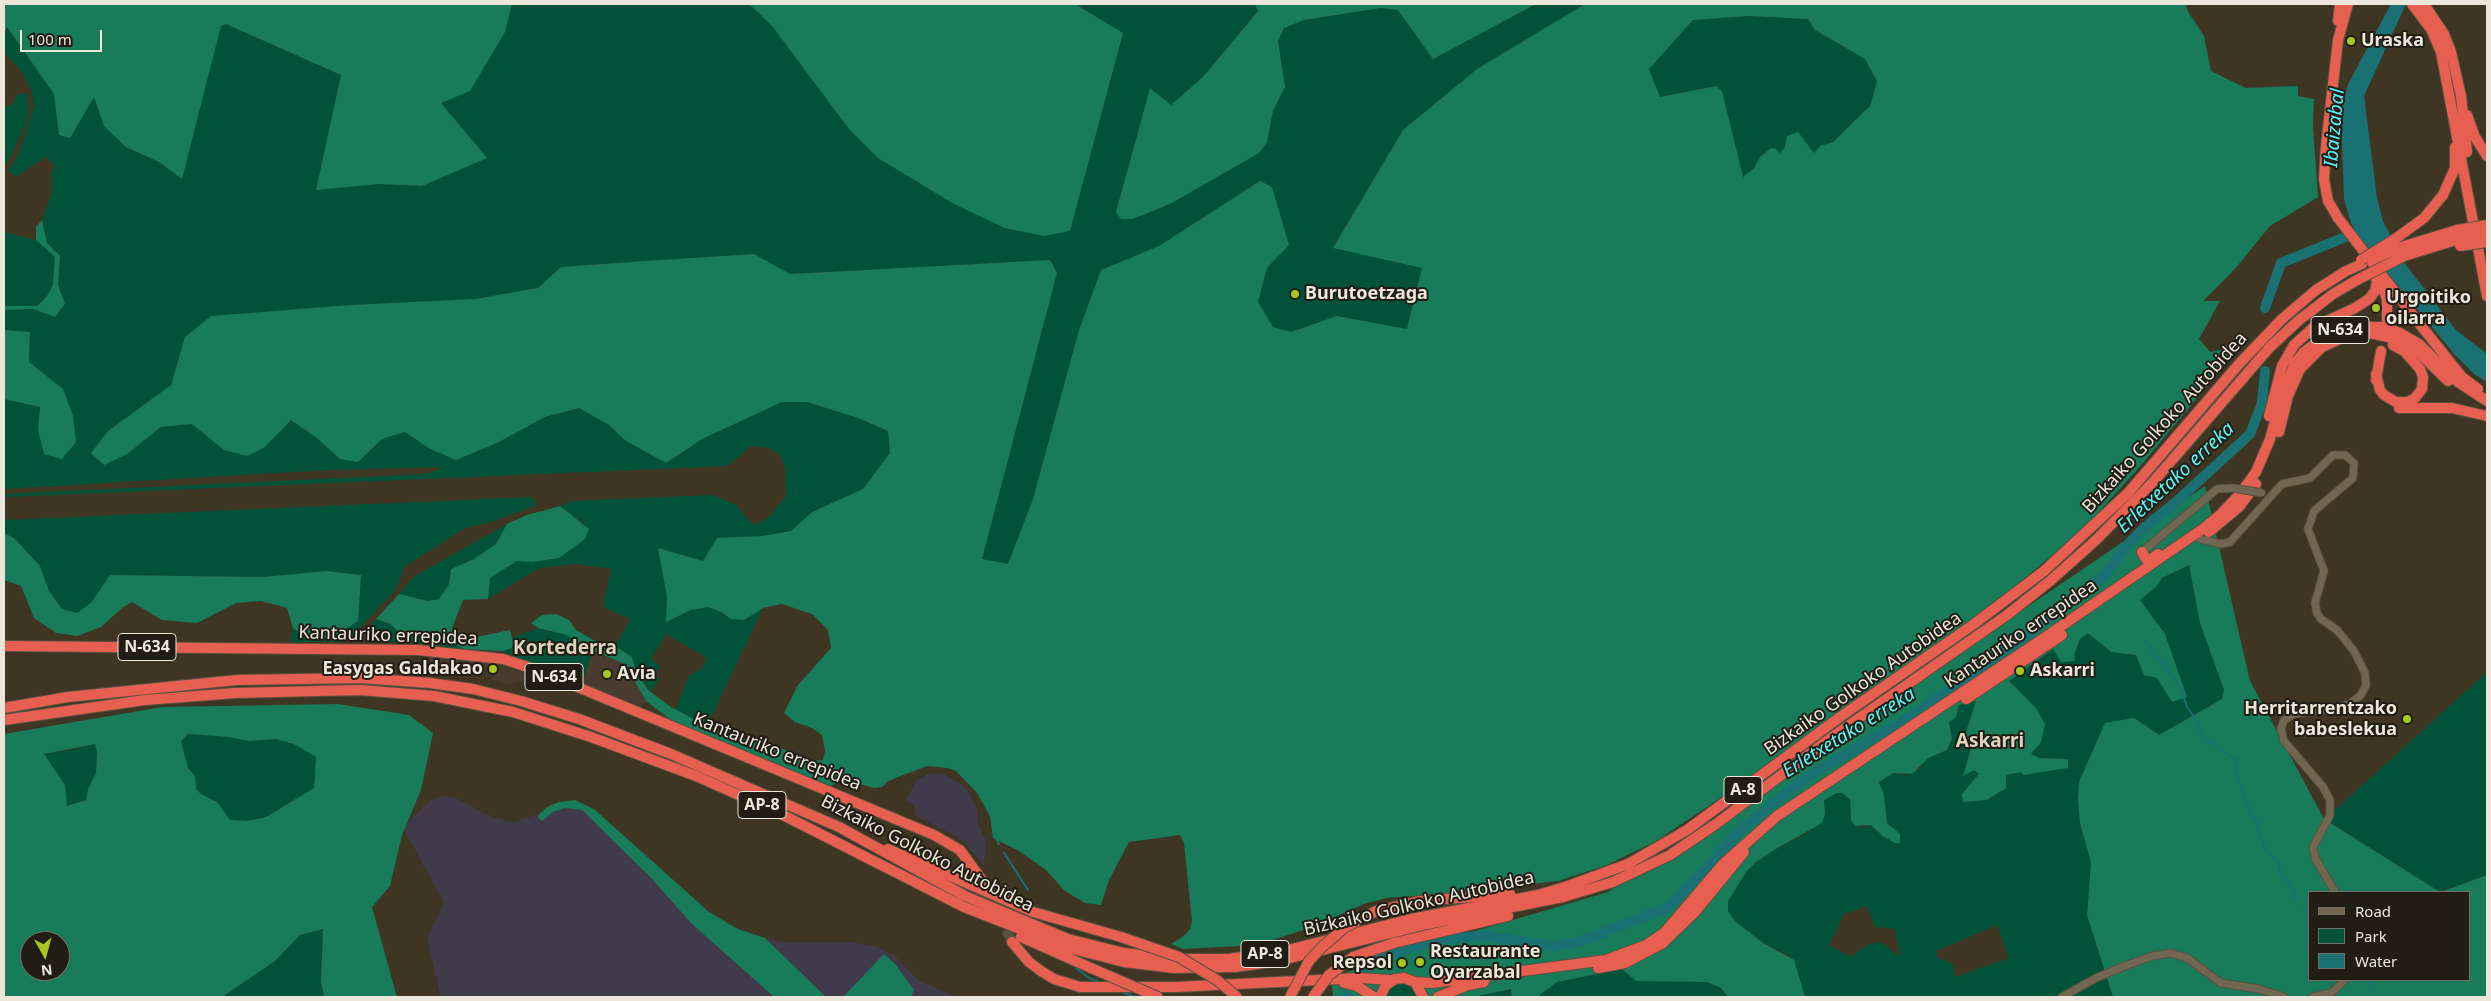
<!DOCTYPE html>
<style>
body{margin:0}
#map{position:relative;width:2491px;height:1001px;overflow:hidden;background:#3e3522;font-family:"Noto Sans",sans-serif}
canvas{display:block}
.frame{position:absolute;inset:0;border:5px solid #ede7db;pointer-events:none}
.legend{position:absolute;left:2308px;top:891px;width:162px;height:90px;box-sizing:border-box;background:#211d15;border:1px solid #736e64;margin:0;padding:6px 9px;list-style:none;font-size:15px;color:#ede7db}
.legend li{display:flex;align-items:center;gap:10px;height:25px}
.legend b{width:25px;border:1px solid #736e64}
.north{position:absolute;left:20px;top:931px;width:50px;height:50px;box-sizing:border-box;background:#211d15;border:1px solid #736e64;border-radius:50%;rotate:173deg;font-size:14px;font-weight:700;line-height:20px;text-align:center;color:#ede7db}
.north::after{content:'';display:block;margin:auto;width:18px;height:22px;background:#a6c820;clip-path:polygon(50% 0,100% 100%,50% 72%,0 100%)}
.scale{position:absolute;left:20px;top:30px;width:82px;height:22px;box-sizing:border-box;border:2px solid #ede7db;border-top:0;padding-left:6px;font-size:15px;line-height:18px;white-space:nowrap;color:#ede7db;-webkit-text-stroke:4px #211d15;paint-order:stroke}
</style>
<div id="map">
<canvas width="2491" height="1001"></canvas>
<div class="frame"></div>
<ul class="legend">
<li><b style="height:6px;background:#706651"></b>Road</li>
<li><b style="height:14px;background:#005238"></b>Park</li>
<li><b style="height:14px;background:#1a7173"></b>Water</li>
</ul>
<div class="north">N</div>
<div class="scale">100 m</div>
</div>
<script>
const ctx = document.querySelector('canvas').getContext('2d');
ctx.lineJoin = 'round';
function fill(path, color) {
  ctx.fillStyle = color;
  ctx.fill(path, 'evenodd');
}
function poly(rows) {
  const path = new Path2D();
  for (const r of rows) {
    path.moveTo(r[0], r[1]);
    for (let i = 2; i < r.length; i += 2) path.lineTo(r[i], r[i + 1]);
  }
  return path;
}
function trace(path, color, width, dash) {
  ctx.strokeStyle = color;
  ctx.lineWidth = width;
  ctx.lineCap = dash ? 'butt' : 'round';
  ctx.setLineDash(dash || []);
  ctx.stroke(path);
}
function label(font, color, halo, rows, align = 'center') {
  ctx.font = font + ' "Noto Sans",sans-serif';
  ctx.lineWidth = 4;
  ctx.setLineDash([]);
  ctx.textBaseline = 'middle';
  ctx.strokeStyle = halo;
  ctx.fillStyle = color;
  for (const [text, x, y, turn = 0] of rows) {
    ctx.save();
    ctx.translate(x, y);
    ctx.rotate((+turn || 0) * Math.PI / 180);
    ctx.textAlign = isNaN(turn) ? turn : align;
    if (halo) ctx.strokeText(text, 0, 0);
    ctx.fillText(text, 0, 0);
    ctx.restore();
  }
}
fill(poly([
 [593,652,625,664,646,701,640,707,581,684],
 [428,655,491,662,534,677,509,685,493,680,492,674,488,672,430,662]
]), '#493b2d');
fill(poly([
 [931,773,944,774,963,785,970,794,976,806,979,827,986,840,984,866,963,840,916,816,914,806,906,801,916,780],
 [442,796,454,797,492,817,513,822,539,814,538,818,542,821,553,812,565,808,582,810,652,879,692,923,774,997,441,997,427,940,444,902,404,830,409,821,431,800],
 [765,938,787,942,849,942,875,946,896,957,919,981,957,997,911,997,914,990,896,965,884,954,843,997,826,997]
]), '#413a4b');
fill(poly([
 [512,4,749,4,773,27,1070,231,1123,34,1075,4,1255,4,1258,10,1203,77,1171,106,1150,88,1116,211,1121,219,1133,219,1170,204,1267,142,1273,111,1285,87,1278,41,1284,28,1304,20,1381,8,1398,10,1433,59,1536,4,1585,4,1477,69,1403,130,1333,247,1422,268,1407,329,1337,316,1291,332,1273,327,1258,302,1267,268,1289,245,1260,181,1159,246,1101,270,1079,330,1033,499,1008,564,982,559,1057,273,1050,260,789,274,754,254,645,261,561,267,538,288,475,299,350,305,211,316,185,337,171,385,108,431,127,454,161,427,192,424,224,450,265,447,291,420,317,438,340,459,358,462,382,439,405,432,430,449,456,460,497,443,545,417,579,408,609,425,626,441,666,463,702,439,782,402,807,402,858,418,888,431,890,453,863,489,812,512,791,531,762,536,703,561,658,548,667,597,666,622,691,610,708,607,721,612,731,619,744,620,763,608,707,726,676,710,688,677,703,667,707,658,666,634,651,659,660,666,655,675,659,679,651,692,636,671,632,657,615,646,630,619,603,607,611,569,576,564,539,568,488,599,490,578,517,561,532,562,575,546,585,539,583,522,569,514,560,506,572,501,713,495,735,504,753,525,768,518,786,496,785,467,780,455,769,448,751,446,727,466,4,497,4,494,425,474,440,469,438,467,329,470,4,489,4,399,40,407,38,430,63,389,28,362,30,332,4,330,4,310,33,309,55,317,65,304,58,285,60,256,47,243,42,220,52,192,52,173,55,165,45,157,16,177,8,171,18,156,34,107,32,91,21,71,4,52,4,34,6,26,54,94,59,135,94,96,104,125,126,147,159,162,182,179,220,26,226,24,341,75,316,190,379,184,422,186,486,158,441,103,505,32],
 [1749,16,1808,19,1815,30,1865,59,1877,81,1870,106,1832,142,1820,146,1814,153,1798,132,1780,153,1771,148,1760,157,1754,168,1742,177,1722,91,1716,86,1659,97,1649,68,1693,20],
 [27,93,29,113,25,126,4,169,4,105,11,107,17,95],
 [4,232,36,240,55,257,53,285,47,296,37,306,4,306],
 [532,497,537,505,491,522,465,528,404,567,396,589,354,634,343,642,290,642,293,628,304,635,358,621,361,575,326,571,263,577,110,575,91,604,77,613,62,609,49,591,40,566,14,538,4,533,4,520],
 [507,524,496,544,474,559,451,569,449,584,439,599,428,601,399,594,415,576],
 [2189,565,2200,623,2224,690,2222,699,2159,735,2134,718,2080,823,2091,862,2087,915,2113,997,1805,997,1790,956,1763,943,1736,922,1728,911,1728,901,1747,871,1756,862,1774,850,1809,832,1825,814,1824,800,1837,793,1842,793,1850,799,1851,820,1859,828,1871,825,1883,836,1900,834,1887,823,1884,795,1879,782,1893,773,1907,775,1918,770,1928,758,1947,750,1952,738,1949,722,1956,717,1959,705,1976,700,1965,735,1971,748,1963,775,1974,770,1980,774,1962,794,1987,800,2006,788,2005,775,2068,759,2039,758,2031,754,2041,742,2036,708,2009,681,2053,649,2074,655,2080,639,2088,633,2111,652,2136,655,2144,675,2157,677,2172,702,2165,634,2139,600,2156,587,2162,578],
 [1867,906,1875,927,1895,929,1900,957,1881,942,1868,944,1851,957,1829,945,1844,914],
 [1997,925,2009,958,1955,977,1952,963,1938,958,1936,951],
 [376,619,390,624,399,632,424,637,436,635,464,649,404,642,376,642,372,639,369,628],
 [538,628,567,635,593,652,581,684,502,651,512,648,512,638],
 [2487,672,2487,875,2440,892,2325,819],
 [188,734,229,737,249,741,276,739,294,744,316,757,314,788,266,817,247,821,230,820,217,802,201,794,196,789,195,776,188,768,181,741],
 [95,744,97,752,96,773,88,789,86,800,66,806,65,785,44,754,70,750],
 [324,929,321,974,324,997,222,997,275,961,300,935],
 [1622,969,1636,981,1707,982,1720,988,1728,997,1533,997,1537,997,1557,982],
 [1402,982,1411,985,1419,997,1385,997,1393,985],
 [1511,989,1512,997,1473,997,1505,990]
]), '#005238');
fill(poly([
 [4,4,512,4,505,32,470,91,441,103,487,158,422,186,379,184,316,190,341,75,226,24,221,26,182,179,159,162,126,147,104,126,94,97,70,138,59,135,54,94,7,27,4,34],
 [749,4,1075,4,1123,33,1070,231,1044,236,1005,228,954,204,878,158,849,129,773,27],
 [1255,4,1536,4,1433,59,1398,10,1381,8,1304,20,1284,28,1278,41,1285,87,1273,111,1267,142,1259,153,1170,204,1133,219,1121,219,1116,212,1150,88,1171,105,1203,77,1258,11],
 [1585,4,2186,4,2187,10,2204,36,2211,71,2246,88,2298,86,2298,96,2314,99,2313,128,2318,197,2270,226,2234,270,2203,301,2220,301,2199,339,2210,352,2234,347,2233,355,2137,470,2084,528,1987,610,1734,789,1656,841,1607,865,1558,881,1465,892,1386,898,1364,904,1312,927,1258,945,1183,949,1171,944,1184,936,1190,929,1192,921,1184,843,1180,835,1129,842,1109,880,1101,905,1085,903,1065,891,1046,870,1019,851,993,838,990,816,986,809,977,793,956,771,947,768,927,766,888,781,882,787,874,788,843,779,831,786,675,723,646,701,625,664,581,646,567,635,538,628,531,623,542,615,556,614,569,620,576,630,593,640,615,646,632,657,636,671,648,690,671,707,728,737,763,741,812,761,823,760,825,751,822,735,812,728,795,722,784,713,798,685,831,648,828,630,812,614,782,604,763,608,744,620,731,619,721,612,708,607,691,610,666,622,667,597,658,548,703,561,717,538,762,536,791,531,812,512,863,489,890,453,888,431,858,418,807,402,782,402,702,439,666,463,626,441,609,425,579,408,545,417,497,443,456,460,430,449,405,432,382,439,358,462,340,459,317,438,291,420,265,447,247,456,224,450,192,424,161,427,127,454,104,465,91,453,108,431,171,385,185,337,211,316,350,305,475,299,538,288,561,267,645,261,754,254,790,274,1050,260,1057,273,982,559,1008,564,1033,499,1079,330,1101,270,1159,246,1260,181,1272,187,1289,245,1267,268,1258,302,1273,327,1291,332,1337,316,1407,329,1422,268,1333,248,1403,130,1477,69],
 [1749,16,1808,19,1815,30,1865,59,1877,81,1870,106,1833,142,1820,146,1814,153,1798,132,1787,136,1785,147,1780,153,1776,149,1771,148,1760,157,1754,168,1743,177,1722,91,1716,86,1660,97,1649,69,1693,20],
 [42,220,47,243,60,256,58,285,65,304,55,317,33,309,4,310,4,306,37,306,47,296,53,285,55,257,36,240,36,227],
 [4,330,30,332,29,362,63,389,73,416,76,442,62,459,44,454,38,430,40,407,4,399],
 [2205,486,2250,681,2324,819,2440,892,2310,892,2310,980,2470,980,2470,892,2441,892,2487,875,2487,997,2113,997,2087,915,2091,862,2080,823,2078,800,2079,782,2105,723,2134,718,2159,735,2222,699,2224,690,2200,623,2189,565,2162,578,2156,587,2140,600,2165,634,2187,697,2172,702,2157,678,2144,675,2136,655,2111,652,2088,633,2080,639,2074,655,2075,661,2061,662,2053,649,2009,681,2036,708,2045,724,2041,742,2031,754,2039,758,2068,759,2068,768,2023,775,2021,772,2006,775,2006,788,1987,800,1963,802,1962,794,1979,774,1974,770,1963,776,1971,748,1965,735,1976,701,1959,705,1956,717,1949,722,1952,738,1947,750,1928,758,1912,774,1893,773,1879,782,1884,795,1887,823,1900,834,1900,843,1895,843,1883,836,1871,825,1855,826,1851,820,1850,799,1842,793,1837,793,1824,800,1825,814,1822,823,1774,850,1756,862,1747,871,1728,901,1728,911,1736,922,1763,943,1794,960,1805,997,1728,997,1721,988,1707,982,1636,981,1622,969,1557,982,1537,997,1512,997,1511,989,1473,997,1419,997,1415,988,1407,983,1397,983,1389,988,1385,997,1333,997,1331,977,1390,959,1397,954,1608,892],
 [560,506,589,529,585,539,559,558,532,562,517,561,490,578,488,599,463,600,452,628,457,634,472,638,510,630,513,642,512,648,502,651,464,649,436,635,424,637,399,632,390,624,376,619,399,594,428,601,439,599,449,584,451,569,474,559,496,544,507,524,527,515],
 [4,533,14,538,40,566,49,591,62,609,77,613,91,603,110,575,263,577,326,571,361,575,358,621,330,639,304,635,293,628,287,608,261,601,236,603,197,623,162,620,132,602,122,608,101,627,77,636,56,633,34,618,21,586,4,580],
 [338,704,409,715,433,733,421,790,402,835,390,886,372,907,397,997,324,997,321,981,323,929,300,935,275,961,222,997,4,997,4,734,162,707],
 [188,734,229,737,249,741,276,739,294,744,316,757,314,788,266,817,247,821,230,820,217,802,201,794,196,789,195,776,188,768,181,741],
 [95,744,97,752,96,773,88,789,86,800,67,806,65,785,44,754],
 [30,941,60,941,60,971,30,971],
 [575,800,594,809,709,912,738,929,765,938,826,997,774,997,691,923,652,879,582,810,565,808,553,812,542,821,538,818,539,814,549,806,559,802],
 [884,954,896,965,914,990,911,997,843,997]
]), '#187c5a');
fill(poly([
 [2391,4,2406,4,2364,96,2377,198,2383,221,2406,265,2456,330,2487,354,2487,382,2474,374,2455,355,2363,243,2351,223,2344,199,2342,140,2343,103,2348,84]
]), '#1a7173');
trace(poly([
 [2144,640,2181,688,2187,707,2195,718,2204,739,2237,760,2236,774,2251,814,2257,822,2264,847,2278,861,2281,875,2291,885,2296,899],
 [996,839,999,844],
 [1004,853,1028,890],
 [2303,906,2310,913],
 [1076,968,1089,978,1099,982],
 [2368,980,2374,997],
 [1124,993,1135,997],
 [1332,997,1347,995]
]), '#1a7173', 2);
trace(poly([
 [2265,308,2281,263,2358,232],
 [1362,968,1379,957,1448,938,1484,936,1554,946,1581,941,1669,907,1743,828,1807,777,1913,715,2034,630,2102,578,2128,544,2145,527,2176,502,2250,434,2262,403,2265,371],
 [1347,995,1348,997]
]), '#1a7173', 10);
trace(poly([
 [987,889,1012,942]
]), '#58503e', 10, [10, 5]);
const minor = poly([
 [2200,539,2221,544,2230,542,2282,484,2310,478,2333,455,2345,455,2354,463,2353,478,2314,511,2308,529,2324,571,2315,603,2317,613,2321,619,2337,630,2354,651,2365,673,2366,685,2361,695,2350,704,2335,708,2294,714,2284,720,2281,729,2284,741,2323,787,2330,800,2330,815,2313,847,2315,858,2335,892],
 [2142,552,2217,489,2233,488],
 [2062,997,2096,978,2122,967,2152,956,2171,953,2187,958,2221,983,2259,989,2284,997],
 [2313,997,2331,993,2345,980]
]);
const highway = poly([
 [2348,4,2338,40,2326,146,2324,179,2328,201,2338,218,2422,327,2462,377,2478,389],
 [2412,4,2431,29,2441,52,2487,296],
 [2424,4,2444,34,2451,52,2461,96,2467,152],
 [2338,21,2340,4],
 [2467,115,2475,137,2487,156],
 [2395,239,2424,218,2443,195,2455,168,2455,147],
 [2398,248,2457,230],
 [2404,256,2459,239],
 [2381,281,2387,300,2387,322],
 [2376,374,2380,390,2384,395,2396,402,2408,402,2415,398,2422,389,2423,377,2420,369,2404,351,2393,345],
 [2376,380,2381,351],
 [2399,408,2452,408,2487,416],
 [2269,416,2282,366,2294,345,2314,327,2355,308,2369,299,2375,291,2377,282,2374,270],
 [2279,432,2288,396,2300,369,2322,347,2346,336,2370,333,2397,339,2416,350,2448,381],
 [2209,532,2239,507,2256,484],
 [2142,552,2146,559,2150,560,2158,554],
 [4,646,418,650,503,659,534,669,934,835,960,850,984,883],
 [1966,699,2062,635],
 [4,708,68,697,237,680,360,678,430,683,473,689,521,701,579,719,671,754,839,827,965,896,1068,939,1124,953,1173,959,1228,959,1280,952,1411,919,1538,895,1568,886,1628,864,1687,830,1840,717,1974,624,2044,571,2128,493,2239,364,2282,319,2316,290,2346,271,2362,264],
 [4,720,145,700,235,693,360,690,434,696,513,712,591,737,696,776,777,812,964,907,1069,948,1124,962,1174,968,1235,967,1278,961,1427,924,1563,897,1613,882,1670,855,1716,824,1832,737,2007,615,2050,581,2096,540,2154,481,2270,347,2298,321,2333,294,2357,280],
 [888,849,1033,912,1121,937],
 [1419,901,1510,894],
 [1021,937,1091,968],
 [1012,942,1029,962,1041,971,1054,979,1080,987,1176,987,1360,978,1391,980],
 [1353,957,1394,943,1508,916],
 [1598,968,1625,963,1663,943,1695,912,1744,852],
 [1415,982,1432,983,1606,960,1646,945,1664,933,1723,864,1777,816,2044,638,2204,528,2221,514,2240,494,2256,472,2270,439,2282,395,2295,363,2304,352,2323,338,2343,329,2356,327,2384,327,2400,333,2419,344,2458,382,2487,401],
 [1344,983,1357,986,1374,997],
 [1380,997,1386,985,1395,979,1404,978,1415,982,1423,997],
 [1438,997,1468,985,1484,982]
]);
trace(minor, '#595140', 9);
trace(highway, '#595140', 12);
trace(minor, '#706651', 7);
trace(highway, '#e65f50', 10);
const minorBridge = poly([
 [2233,488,2262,493]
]);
const highwayBridge = poly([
 [2457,230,2487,225],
 [2459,239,2487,235],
 [2460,246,2487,242],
 [2361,260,2395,239],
 [2372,260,2398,248],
 [2357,280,2404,256],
 [1121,937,1179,957,1217,980,1237,997],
 [1091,968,1158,997],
 [1290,997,1309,961,1322,947,1344,928,1376,911,1419,901],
 [1313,997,1329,975,1353,957]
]);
trace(minorBridge, '#595140', 9, []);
trace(highwayBridge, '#595140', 12, []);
trace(minorBridge, '#706651', 7);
trace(highwayBridge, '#e65f50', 10);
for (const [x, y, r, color] of [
 [2351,41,5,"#a6c820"],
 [1295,294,5,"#a6c820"],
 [2376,308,5,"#a6c820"],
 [493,669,5,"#a6c820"],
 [2020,671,5,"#a6c820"],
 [607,674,5,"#a6c820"],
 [2407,719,5,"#a6c820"],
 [1420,962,5,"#a6c820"],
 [1402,963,5,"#a6c820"]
]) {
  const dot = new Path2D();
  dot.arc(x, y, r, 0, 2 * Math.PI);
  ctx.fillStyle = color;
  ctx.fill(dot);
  trace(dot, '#211d15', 2);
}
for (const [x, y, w] of [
 [2340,330,58],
 [147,647,58],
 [554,677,58],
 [1743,790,38],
 [762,805,48],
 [1265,954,48]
]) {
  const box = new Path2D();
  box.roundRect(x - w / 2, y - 13.5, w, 27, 4);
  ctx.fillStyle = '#211d15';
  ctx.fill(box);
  trace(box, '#ede7db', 1);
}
label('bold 16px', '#ede7db', null, [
 ["N-634",2340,330],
 ["N-634",147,647],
 ["N-634",554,677],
 ["A-8",1743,790],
 ["AP-8",762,805],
 ["AP-8",1265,954]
]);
label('bold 18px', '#ede7db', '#211d15', [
 ["Uraska",2361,41],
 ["Burutoetzaga",1305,294],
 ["Urgoitiko",2386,298],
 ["oilarra",2386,319],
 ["Easygas Galdakao",483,669,"right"],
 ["Askarri",2030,671],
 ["Avia",617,674],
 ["Herritarrentzako",2397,709,"right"],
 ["babeslekua",2397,730,"right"],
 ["Restaurante",1430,952],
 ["Oyarzabal",1430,973],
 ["Repsol",1392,963,"right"]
], 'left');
label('18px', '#ede7db', '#211d15', [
 ["Bizkaiko Golkoko Autobidea",2165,423,-48],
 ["Kantauriko errepidea",2021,634,-34],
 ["Kantauriko errepidea",388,636,2],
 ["Bizkaiko Golkoko Autobidea",1863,684,-35],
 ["Kantauriko errepidea",777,752,22],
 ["Bizkaiko Golkoko Autobidea",927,854,27],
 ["Bizkaiko Golkoko Autobidea",1419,904,-13]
]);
label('italic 19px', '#5af5f9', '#211d15', [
 ["Ibaizabal",2335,128,-85],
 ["Erletxetako erreka",2176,478,-43],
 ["Erletxetako erreka",1849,733,-32]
]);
label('bold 19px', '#e0d4be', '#211d15', [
 ["Kortederra",565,649],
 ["Askarri",1990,742]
]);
</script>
